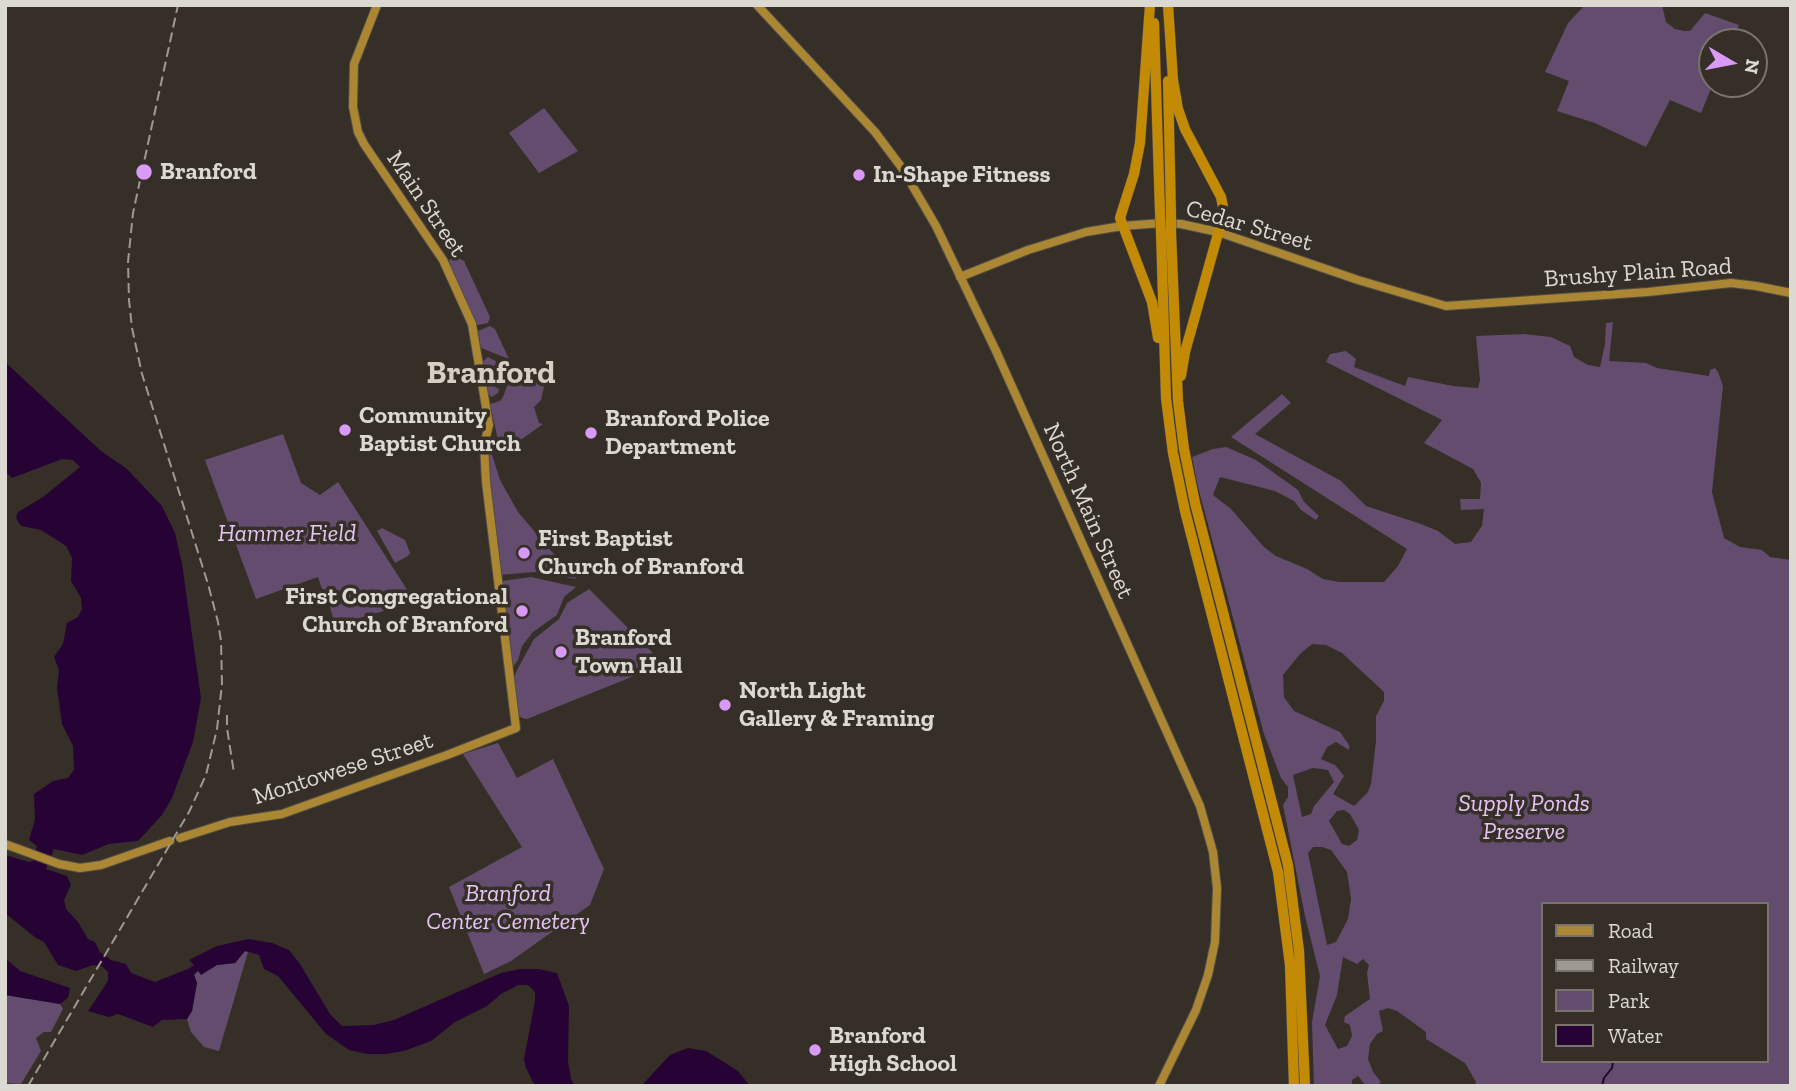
<!DOCTYPE html>
<style>
body{margin:0}
#map{position:relative;width:1796px;height:1091px;overflow:hidden;background:#352f27;font-family:"Zilla Slab",serif}
canvas{display:block}
.frame{position:absolute;inset:0;border:7px solid #dcd8d2;pointer-events:none}
.legend{position:absolute;left:1541px;top:902px;width:228px;height:161px;box-sizing:border-box;background:#352f27;border:2px solid #78736b;margin:0;padding:9px 12px;list-style:none;font-size:21px;color:#dcd8d2}
.legend li{display:flex;align-items:center;gap:14px;height:35px}
.legend b{width:35px;border:2px solid #78736b}
.north{position:absolute;left:1698px;top:28px;width:70px;height:70px;box-sizing:border-box;background:#352f27;border:2px solid #78736b;border-radius:50%;rotate:100deg;font-size:19px;font-weight:700;line-height:28px;text-align:center;color:#dcd8d2}
.north::after{content:'';display:block;margin:auto;width:24px;height:32px;background:#d99af7;clip-path:polygon(50% 0,100% 100%,50% 72%,0 100%)}
</style>
<div id="map">
<canvas width="1796" height="1091"></canvas>
<div class="frame"></div>
<ul class="legend">
<li><b style="height:9px;background:#ab8633"></b>Road</li>
<li><b style="height:9px;background:#9e9992"></b>Railway</li>
<li><b style="height:19px;background:#634c6e"></b>Park</li>
<li><b style="height:19px;background:#270335"></b>Water</li>
</ul>
<div class="north">N</div>
</div>
<script>
const ctx = document.querySelector('canvas').getContext('2d');
ctx.lineJoin = 'round';
function fill(path, color) {
  ctx.fillStyle = color;
  ctx.fill(path, 'evenodd');
}
function poly(rows) {
  const path = new Path2D();
  for (const r of rows) {
    path.moveTo(r[0], r[1]);
    for (let i = 2; i < r.length; i += 2) path.lineTo(r[i], r[i + 1]);
  }
  return path;
}
function trace(path, color, width, dash) {
  ctx.strokeStyle = color;
  ctx.lineWidth = width;
  ctx.lineCap = dash ? 'butt' : 'round';
  ctx.setLineDash(dash || []);
  ctx.stroke(path);
}
function label(font, color, halo, rows, align = 'center') {
  ctx.font = font + ' "Zilla Slab",serif';
  ctx.lineWidth = 7;
  ctx.setLineDash([]);
  ctx.textBaseline = 'middle';
  ctx.strokeStyle = halo;
  ctx.fillStyle = color;
  for (const [text, x, y, turn = 0] of rows) {
    ctx.save();
    ctx.translate(x, y);
    ctx.rotate((+turn || 0) * Math.PI / 180);
    ctx.textAlign = isNaN(turn) ? turn : align;
    if (halo) ctx.strokeText(text, 0, 0);
    ctx.fillText(text, 0, 0);
    ctx.restore();
  }
}
fill(poly([
 [1585,5,1662,5,1666,22,1675,29,1684,31,1690,31,1705,13,1739,25,1732,42,1712,42,1713,84,1701,113,1670,100,1646,147,1595,123,1557,111,1569,81,1545,72,1568,23],
 [544,108,578,151,539,173,509,133],
 [457,257,464,261,490,317,488,323,478,325,475,323,448,263,450,259],
 [1613,322,1609,361,1646,363,1657,368,1709,376,1710,370,1715,368,1718,372,1723,386,1712,492,1724,538,1740,547,1762,550,1770,557,1791,560,1791,1086,1475,1086,1476,1082,1465,1063,1426,1039,1426,1032,1397,1011,1388,1008,1379,1011,1383,1031,1377,1034,1370,1044,1368,1059,1373,1072,1381,1082,1377,1086,1366,1086,1358,1076,1352,1080,1352,1086,1314,1086,1312,1022,1320,976,1305,916,1283,805,1288,797,1288,787,1281,778,1264,734,1198,487,1192,457,1213,449,1226,447,1256,460,1298,490,1304,502,1319,516,1316,520,1301,510,1294,501,1275,491,1220,477,1213,495,1231,509,1264,547,1276,556,1307,569,1323,579,1339,582,1384,582,1398,566,1407,549,1231,437,1282,394,1291,403,1255,434,1341,481,1366,506,1421,524,1438,531,1455,544,1471,542,1482,526,1484,509,1461,510,1460,499,1480,499,1481,483,1473,469,1424,443,1442,420,1326,362,1330,354,1346,351,1356,359,1354,367,1405,386,1408,377,1453,386,1478,388,1480,380,1476,336,1524,334,1551,337,1570,346,1574,357,1588,365,1600,367,1605,344,1606,323],
 [1312,644,1326,645,1342,653,1384,692,1384,701,1376,716,1376,741,1371,784,1368,792,1354,806,1333,794,1344,776,1335,765,1321,759,1327,747,1336,742,1349,750,1349,745,1340,732,1294,711,1284,697,1283,675,1300,654],
 [1313,768,1328,770,1334,782,1314,806,1311,814,1302,817,1293,775],
 [1344,810,1350,814,1359,830,1357,840,1349,846,1342,844,1329,821,1337,811],
 [1313,847,1322,847,1331,850,1347,872,1351,899,1348,919,1336,942,1327,945,1308,853],
 [1542,904,1766,904,1766,1061,1542,1061],
 [1343,957,1357,964,1363,959,1369,965,1367,973,1370,999,1345,1016,1344,1022,1350,1025,1352,1036,1347,1046,1338,1049,1325,1025,1337,995],
 [490,326,495,329,509,359,481,348,478,331],
 [488,357,507,367,506,370,503,369,498,377,501,380,497,380,495,387,499,389,498,393,492,397,488,394,483,361],
 [519,369,547,374,541,400,534,407,539,423,543,424,501,454,490,404,500,401,503,397,511,375],
 [283,434,301,483,320,495,338,482,415,602,335,625,325,589,322,589,318,577,256,599,205,460],
 [488,442,500,480,518,512,552,552,575,573,576,579,534,572,500,575,490,483],
 [382,528,405,540,410,553,408,556,395,563,377,531],
 [531,577,576,587,564,597,557,615,533,632,522,646,518,660,512,668,501,583,502,581],
 [589,589,652,652,654,661,652,666,644,672,527,719,522,718,517,714,513,681,517,670,534,639,559,619,567,603],
 [498,743,517,778,553,759,604,869,590,905,511,961,484,974,449,887,522,847,463,754],
 [245,951,248,952,219,1051,204,1047,191,1032,187,1019,192,1011,197,983,194,975,198,970,201,974,217,965,235,963],
 [5,995,60,1004,63,1009,51,1032,44,1032,36,1038,41,1051,21,1084,5,1083]
]), '#634c6e');
fill(poly([
 [5,362,101,451,127,469,162,506,175,533,182,564,201,698,193,742,172,798,162,815,138,841,109,844,82,855,54,849,46,869,67,876,71,885,64,900,66,909,78,922,88,939,95,942,100,952,111,960,126,964,131,973,155,982,188,969,194,965,189,960,217,946,249,939,272,943,289,950,300,964,330,1014,342,1026,374,1025,394,1020,501,973,520,969,539,969,557,973,569,1006,568,1061,571,1079,575,1086,535,1086,526,1068,524,1059,535,1001,535,992,528,985,518,985,501,994,487,1006,455,1022,431,1041,404,1051,386,1054,367,1054,349,1050,326,1034,278,976,264,969,259,955,245,951,235,963,217,965,201,975,198,971,194,975,197,983,192,1011,187,1019,162,1020,153,1027,118,1014,109,1017,88,1011,108,981,108,972,102,966,93,965,76,971,58,965,44,942,36,938,5,913,5,855,29,862,33,861,37,846,29,840,35,819,34,794,53,781,68,778,74,770,73,746,62,724,57,688,59,670,54,657,63,644,67,623,78,617,82,609,81,598,71,581,72,558,66,546,41,530,21,526,16,518,18,512,43,497,80,467,73,460,62,459,12,478,5,471],
 [5,958,20,971,70,988,68,998,60,1004,5,995],
 [688,1048,706,1051,738,1071,750,1086,683,1086,676,1084,672,1086,641,1086,670,1055]
]), '#270335');
trace(poly([
 [1602,1086,1604,1078,1612,1068,1613,1061]
]), '#270335', 2);
const major = poly([
 [757,5,875,132,902,168,936,226,996,351,1200,806,1213,852,1217,888,1215,942,1208,975,1196,1010,1159,1086],
 [960,277,1028,250,1086,232,1122,226,1162,223,1181,224,1218,232,1358,280,1446,306,1648,292,1731,283,1756,286,1791,293],
 [180,838,230,822,282,814,447,755,516,728,486,482,484,445,489,425,472,324,443,260,364,144,358,132,353,107,354,64,377,5],
 [5,844,59,864,80,868,101,865,170,841]
]);
const highway = poly([
 [1150,5,1140,143,1134,174,1120,218,1152,302,1158,338],
 [1168,5,1173,80,1178,109,1185,129,1221,197,1223,207,1221,223,1185,352,1181,376],
 [1154,23,1160,213],
 [1168,81,1171,214],
 [1161,232,1166,398,1173,453,1185,511,1278,872,1290,965,1294,1086],
 [1171,233,1178,401,1184,449,1195,503,1288,865,1299,951,1305,1086]
]);
trace(major, '#524d46', 10);
trace(highway, '#524d46', 11);
trace(major, '#ab8633', 8);
trace(highway, '#c38a06', 10);
trace(poly([
 [227,715,227,728,234,773],
 [28,1086,189,812,206,775,217,729,222,684,221,641,218,622,208,584,142,374,132,328,129,300,128,262,133,213,178,5]
]), '#9e9992', 2, [10, 5]);
const highwayBridge = poly([
 [1160,213,1161,232],
 [1171,214,1171,233]
]);
trace(highwayBridge, '#524d46', 11, []);
trace(highwayBridge, '#c38a06', 10);
for (const [x, y, r, color] of [
 [144,172,9,"#d99af7"],
 [859,175,7,"#d99af7"],
 [345,430,7,"#d99af7"],
 [591,433,7,"#d99af7"],
 [524,553,7,"#d99af7"],
 [522,611,7,"#d99af7"],
 [561,652,7,"#d99af7"],
 [725,705,7,"#d99af7"],
 [815,1050,7,"#d99af7"]
]) {
  const dot = new Path2D();
  dot.arc(x, y, r, 0, 2 * Math.PI);
  ctx.fillStyle = color;
  ctx.fill(dot);
  trace(dot, '#352f27', 2.5);
}
label('bold 24px', '#dcd8d2', '#352f27', [
 ["Branford",160,172],
 ["In-Shape Fitness",873,175],
 ["Community",359,416],
 ["Baptist Church",359,444],
 ["Branford Police",605,419],
 ["Department",605,447],
 ["First Baptist",538,539],
 ["Church of Branford",538,567],
 ["First Congregational",508,597,"right"],
 ["Church of Branford",508,625,"right"],
 ["Branford",575,638],
 ["Town Hall",575,666],
 ["North Light",739,691],
 ["Gallery & Framing",739,719],
 ["Branford",829,1036],
 ["High School",829,1064]
], 'left');
label('24px', '#dcd8d2', '#352f27', [
 ["Main Street",426,204,56],
 ["Cedar Street",1249,226,16],
 ["Brushy Plain Road",1638,273,-4],
 ["North Main Street",1088,511,66],
 ["Montowese Street",343,769,-18]
]);
label('italic 24px', '#e6c4f6', '#352f27', [
 ["Hammer Field",287,534],
 ["Supply Ponds",1524,804],
 ["Preserve",1524,832],
 ["Branford",508,894],
 ["Center Cemetery",508,922]
]);
label('bold 32px', '#d6cfc4', '#352f27', [
 ["Branford",491,374]
]);
</script>
